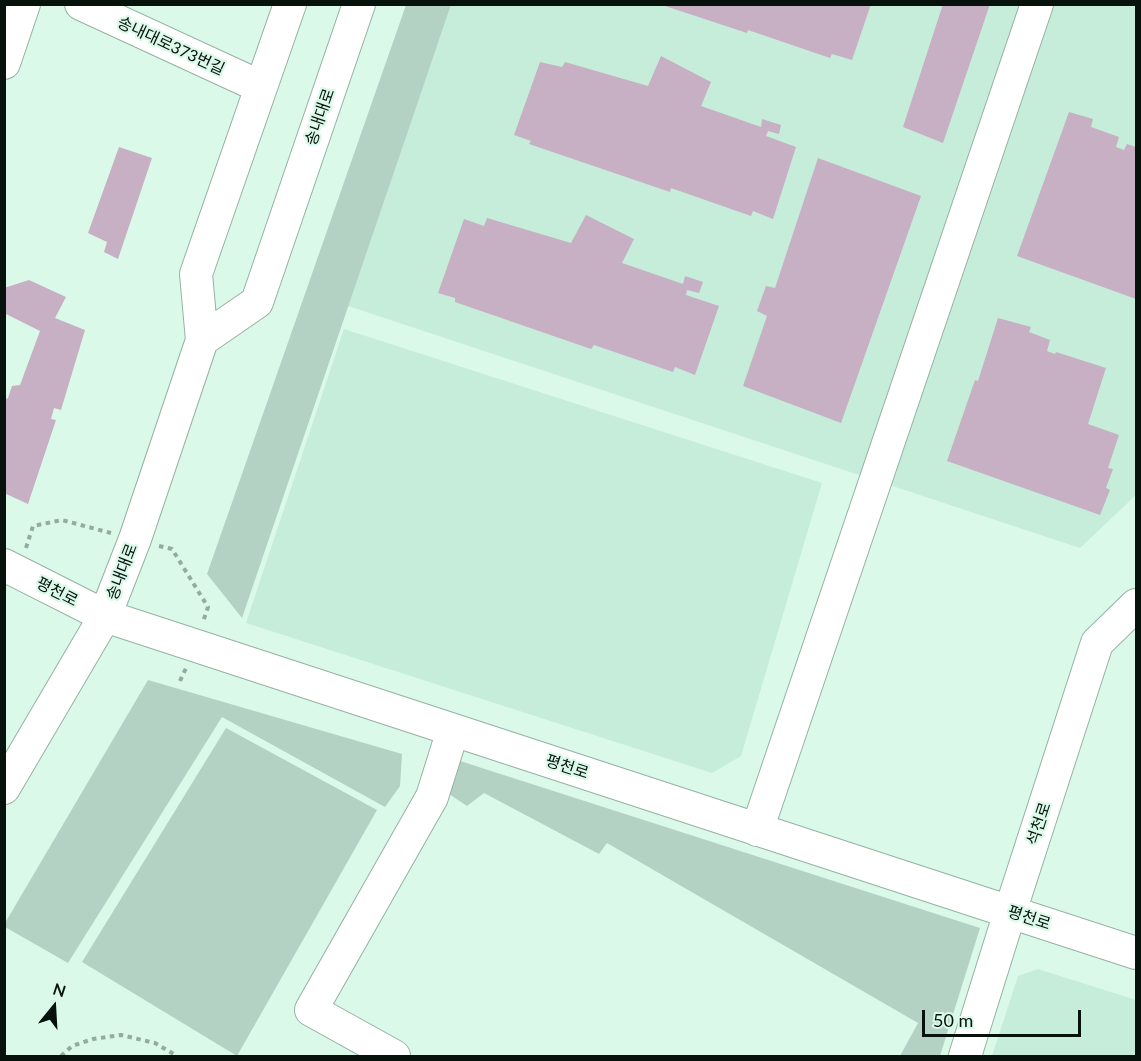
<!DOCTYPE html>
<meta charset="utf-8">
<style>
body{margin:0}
#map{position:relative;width:1141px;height:1061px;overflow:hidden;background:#daf9e9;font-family:Lato,sans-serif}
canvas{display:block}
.frame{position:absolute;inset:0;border:6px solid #07120d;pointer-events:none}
.north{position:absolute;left:24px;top:977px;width:60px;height:60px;-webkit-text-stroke:4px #daf9e9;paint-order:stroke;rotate:18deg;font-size:16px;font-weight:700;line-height:24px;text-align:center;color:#07120d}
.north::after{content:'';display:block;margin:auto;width:21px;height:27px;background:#07120d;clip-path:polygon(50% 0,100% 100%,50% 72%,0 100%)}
.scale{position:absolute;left:922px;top:1010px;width:159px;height:27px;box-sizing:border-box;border:3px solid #07120d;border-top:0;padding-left:8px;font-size:18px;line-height:21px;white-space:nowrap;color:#07120d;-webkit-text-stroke:4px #daf9e9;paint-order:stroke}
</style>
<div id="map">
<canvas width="1141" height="1061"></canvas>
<div class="frame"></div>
<div class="north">N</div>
<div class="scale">50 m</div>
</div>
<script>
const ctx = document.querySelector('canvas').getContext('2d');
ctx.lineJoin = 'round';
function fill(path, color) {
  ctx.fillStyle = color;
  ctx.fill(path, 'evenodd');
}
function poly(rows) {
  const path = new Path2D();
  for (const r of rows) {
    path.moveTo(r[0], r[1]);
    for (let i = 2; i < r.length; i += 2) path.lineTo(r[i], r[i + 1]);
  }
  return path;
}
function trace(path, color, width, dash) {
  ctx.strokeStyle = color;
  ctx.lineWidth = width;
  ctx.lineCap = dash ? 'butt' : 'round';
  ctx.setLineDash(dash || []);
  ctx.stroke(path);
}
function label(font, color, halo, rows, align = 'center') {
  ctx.font = font + ' Lato,"Noto Sans KR",sans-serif';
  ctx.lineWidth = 4.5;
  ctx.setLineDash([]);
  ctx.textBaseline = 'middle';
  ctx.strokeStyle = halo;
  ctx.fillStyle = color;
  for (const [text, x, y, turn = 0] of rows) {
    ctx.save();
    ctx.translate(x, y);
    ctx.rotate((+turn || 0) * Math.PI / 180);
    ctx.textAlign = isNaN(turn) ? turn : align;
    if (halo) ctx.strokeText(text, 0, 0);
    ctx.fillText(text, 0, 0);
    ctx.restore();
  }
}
fill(poly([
 [451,5,1136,5,1136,495,1080,548,348,306],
 [344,329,822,483,741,756,712,773,246,623],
 [1038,969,1136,1000,1136,1056,992,1056,1018,976]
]), '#c6edd9');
fill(poly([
 [406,5,451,5,242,618,207,574],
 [148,680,402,754,400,786,385,807,222,717,68,963,5,927,5,923],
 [226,728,377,810,237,1056,82,962],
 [457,760,980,928,940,1056,900,1056,918,1023,607,843,599,854,484,793,467,806,446,792]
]), '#b4d2c3');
fill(poly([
 [659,4,871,4,852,60,832,54,830,58,748,30,747,33],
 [943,4,990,4,943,143,903,127],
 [661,56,711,82,701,106,761,127,762,119,781,125,779,134,768,131,766,136,796,147,773,219,753,211,751,216,671,188,670,192,529,144,531,141,514,135,540,62,562,67,565,62,648,86],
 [1069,112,1093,119,1091,127,1119,137,1116,147,1124,150,1127,144,1136,147,1136,299,1017,256],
 [119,147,152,158,118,259,104,252,107,242,88,233],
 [818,158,921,196,841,423,743,386,767,316,757,311,766,286,775,288],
 [586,215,634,239,622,263,683,284,685,276,703,282,699,293,687,290,686,295,719,306,695,375,675,367,673,372,594,345,591,349,455,302,455,298,438,293,464,219,484,226,487,218,571,243],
 [29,280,66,297,55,318,85,330,61,410,54,408,51,419,56,420,28,504,4,493,4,400,8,398,12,386,20,385,40,331,4,313,4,288],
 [998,318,1031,327,1029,332,1050,340,1047,351,1055,354,1056,352,1106,368,1088,424,1119,435,1108,468,1113,469,1106,488,1110,490,1100,515,947,461,975,380,978,381]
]), '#c7afc4');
const minor = poly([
 [81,4,261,87],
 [4,63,24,4],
 [202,340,257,302,359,4],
 [4,565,105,616,1010,912,1136,953],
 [4,788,105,616,135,539,202,340,196,274,290,4],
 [757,830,1037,4],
 [394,1056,311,1010,432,797,453,730],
 [965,1056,1010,912,1097,643,1136,605]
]);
trace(minor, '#95b2a3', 34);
trace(poly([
 [159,546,172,549,208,607,203,622],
 [26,548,33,526,62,520,111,533],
 [180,681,186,668],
 [61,1056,72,1046,93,1039,121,1035,155,1043,177,1056]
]), '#94aca0', 4, [4.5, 4.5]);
trace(minor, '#fff', 32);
label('16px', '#07120d', '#daf9e9', [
 ["송내대로373번길",171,46,25],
 ["송내대로",320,117,-71],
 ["송내대로",122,572,-69],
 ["평천로",57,592,27],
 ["평천로",567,767,18],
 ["석천로",1039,824,-72],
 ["평천로",1029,918,18]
]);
</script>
